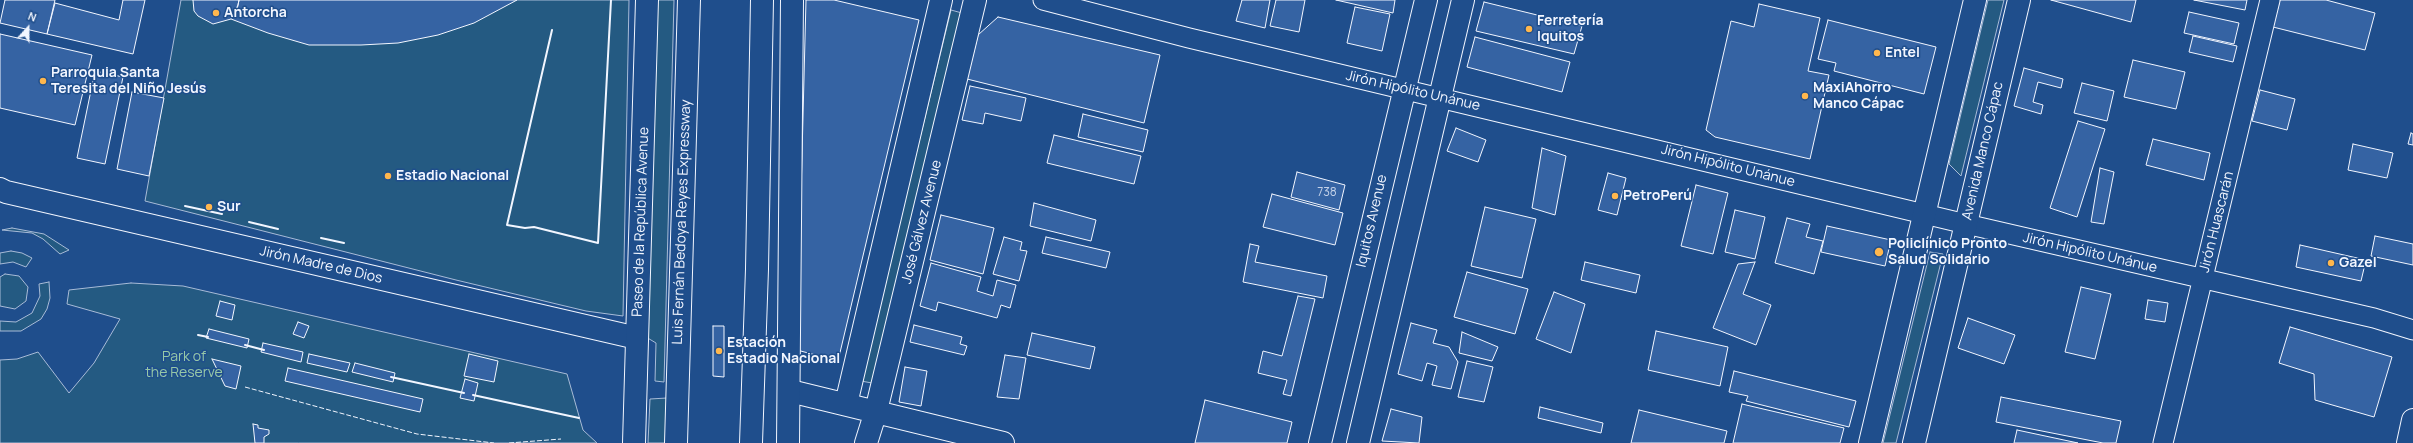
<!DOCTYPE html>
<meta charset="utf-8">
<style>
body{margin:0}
#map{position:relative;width:2413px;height:443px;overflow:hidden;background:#1f4e8c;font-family:Manrope,sans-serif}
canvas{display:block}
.north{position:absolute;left:8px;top:8px;width:40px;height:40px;-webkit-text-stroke:3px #1f4e8c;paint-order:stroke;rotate:21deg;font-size:11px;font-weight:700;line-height:16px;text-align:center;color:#f2f6ff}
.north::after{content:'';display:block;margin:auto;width:14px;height:18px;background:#f2f6ff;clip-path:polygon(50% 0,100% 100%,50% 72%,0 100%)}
</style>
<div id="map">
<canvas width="2413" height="443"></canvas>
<div class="north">N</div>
</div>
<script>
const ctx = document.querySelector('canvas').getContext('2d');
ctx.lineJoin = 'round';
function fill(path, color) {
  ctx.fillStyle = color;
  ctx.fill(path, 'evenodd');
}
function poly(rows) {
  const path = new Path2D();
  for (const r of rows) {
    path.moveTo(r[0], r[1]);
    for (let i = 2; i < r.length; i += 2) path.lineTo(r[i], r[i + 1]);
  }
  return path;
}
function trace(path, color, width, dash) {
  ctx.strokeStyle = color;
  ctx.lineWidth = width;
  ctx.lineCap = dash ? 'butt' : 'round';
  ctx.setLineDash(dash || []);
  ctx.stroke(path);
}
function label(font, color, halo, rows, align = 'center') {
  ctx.font = font + ' Manrope,sans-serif';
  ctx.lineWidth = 3;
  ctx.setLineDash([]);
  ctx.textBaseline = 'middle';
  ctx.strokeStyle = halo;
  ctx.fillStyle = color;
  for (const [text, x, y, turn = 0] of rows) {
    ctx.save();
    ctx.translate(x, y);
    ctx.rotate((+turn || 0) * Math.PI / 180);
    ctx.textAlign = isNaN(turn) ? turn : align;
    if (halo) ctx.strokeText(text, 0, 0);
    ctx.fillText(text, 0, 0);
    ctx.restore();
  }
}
const green = poly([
 [181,0,629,0,623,316,586,311,456,280,145,201,181,0],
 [655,0,674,0,664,382,655,381,656,343,646,337,655,0],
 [1988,0,2004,0,1961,176,1949,164,1988,0],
 [951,10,962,13,872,383,861,381,951,10],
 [12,228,44,234,69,250,60,254,43,239,32,233,2,230,12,228],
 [11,251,22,253,32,258,26,267,13,262,0,264,0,253,11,251],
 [1930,252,1943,254,1896,443,1883,443,1930,252],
 [5,274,19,276,28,287,26,301,15,309,0,306,0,277,5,274],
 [49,282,50,298,47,309,41,319,21,331,0,331,0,321,16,322,32,313,40,296,39,284,49,282],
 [131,283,183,286,567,374,583,430,597,443,0,443,0,360,17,359,38,352,69,393,94,363,120,319,67,304,69,290,131,283],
 [667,398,666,443,648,443,650,399,667,398]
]);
fill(green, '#245a82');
trace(green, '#a8bbd7', 1);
const building = poly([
 [5,0,55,0,47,34,0,23,5,0],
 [123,0,145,0,133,54,47,34,55,3,119,20,123,0],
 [193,0,239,0,238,5,231,19,213,24,198,16,194,11,193,0],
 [239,0,517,0,474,23,438,35,398,43,361,45,309,45,268,33,231,19,237,10,239,0],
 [806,0,834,0,919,20,838,361,797,350,806,0],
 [1242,0,1270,0,1265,28,1236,21,1242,0],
 [1276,0,1305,0,1299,32,1270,26,1276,0],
 [1336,0,1395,0,1393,13,1336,0],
 [2051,0,2136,0,2131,22,2051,0],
 [2194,0,2247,0,2245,10,2194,0],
 [2280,0,2326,0,2375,13,2365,50,2273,27,2280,0],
 [1484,2,1582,26,1574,54,1476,31,1484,2],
 [1759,4,1820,18,1808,71,1829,75,1810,159,1715,137,1706,130,1731,21,1754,27,1759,4],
 [1355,7,1390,14,1382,51,1347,43,1355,7],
 [2189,12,2239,23,2234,44,2184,33,2189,12],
 [998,17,1160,55,1144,123,967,79,978,35,998,17],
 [1828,20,1936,47,1924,94,1834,71,1836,63,1818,59,1828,20],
 [0,34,92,55,75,125,0,108,0,34],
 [2193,36,2237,46,2233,62,2189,52,2193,36],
 [1475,37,1570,62,1562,92,1467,67,1475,37],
 [2133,60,2185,72,2176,109,2124,97,2133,60],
 [2024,68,2063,79,2061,88,2038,82,2033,102,2043,105,2041,114,2014,106,2024,68],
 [95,71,123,77,105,164,77,158,95,71],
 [2082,83,2114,91,2107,121,2074,113,2082,83],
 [970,86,1026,98,1021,121,985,113,983,124,962,120,970,86],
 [2260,90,2295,99,2287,130,2252,121,2260,90],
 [132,92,164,98,149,176,117,169,132,92],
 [1083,114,1148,130,1143,152,1078,137,1083,114],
 [2078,121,2105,129,2077,217,2050,208,2078,121],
 [1456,128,1486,140,1478,162,1447,151,1456,128],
 [2411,133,2413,134,2413,145,2408,144,2411,133],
 [1054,135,1141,156,1134,184,1047,163,1054,135],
 [2153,139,2210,153,2204,180,2146,165,2153,139],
 [2353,144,2393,153,2387,178,2348,170,2353,144],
 [1542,148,1566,156,1555,215,1532,208,1542,148],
 [2100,168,2114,172,2104,224,2091,222,2100,168],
 [1297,172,1345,185,1339,210,1291,197,1297,172],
 [1608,173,1626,178,1617,215,1598,210,1608,173],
 [1696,185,1728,193,1713,254,1681,246,1696,185],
 [1272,194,1343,213,1335,245,1263,227,1272,194],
 [1034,203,1096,220,1091,241,1030,226,1034,203],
 [1485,207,1536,219,1522,278,1471,266,1485,207],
 [1735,210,1765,217,1755,259,1725,252,1735,210],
 [941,215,994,228,983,274,930,260,941,215],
 [1787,218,1810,224,1806,237,1823,241,1814,274,1775,263,1787,218],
 [1827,226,1891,240,1885,266,1821,252,1827,226],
 [2375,236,2413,244,2413,265,2371,256,2375,236],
 [1004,237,1022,242,1020,250,1027,251,1019,281,993,274,1004,237],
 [1046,237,1110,252,1106,268,1042,253,1046,237],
 [1250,244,1259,246,1255,262,1327,276,1323,298,1243,282,1250,244],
 [2300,245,2366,260,2361,281,2296,267,2300,245],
 [1585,262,1640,275,1636,293,1581,280,1585,262],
 [1755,262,1743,294,1771,305,1756,345,1713,328,1738,264,1755,262],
 [931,263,981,277,977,291,993,296,997,280,1016,285,1010,308,1001,305,997,318,938,302,936,311,920,306,931,263],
 [1467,272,1528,289,1515,334,1454,317,1467,272],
 [2081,287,2111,294,2095,359,2065,352,2081,287],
 [1554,292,1585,304,1571,353,1536,339,1554,292],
 [1298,296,1315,299,1291,396,1283,394,1287,380,1258,373,1263,351,1282,356,1298,296],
 [2148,300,2168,303,2165,322,2145,319,2148,300],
 [220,301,235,305,232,320,216,316,220,301],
 [1968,318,2015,335,2004,364,1958,348,1968,318],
 [298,322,309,326,304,338,293,334,298,322],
 [1411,323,1437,330,1433,343,1449,347,1458,362,1451,389,1432,385,1437,366,1427,363,1422,381,1398,374,1411,323],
 [914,325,962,337,960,344,967,346,964,355,910,342,914,325],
 [713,326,724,326,724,377,713,376,713,326],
 [2290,327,2392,357,2374,417,2315,400,2314,374,2279,363,2290,327],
 [209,329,249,339,247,348,206,338,209,329],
 [1656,331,1728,347,1720,386,1648,370,1656,331],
 [1462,332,1498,347,1492,361,1459,353,1462,332],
 [1032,333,1095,347,1090,369,1027,355,1032,333],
 [263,343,303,352,301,362,261,352,263,343],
 [309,354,350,363,347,372,307,363,309,354],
 [469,354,498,361,494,382,464,376,469,354],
 [1005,355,1026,358,1019,399,997,397,1005,355],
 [212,359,241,366,236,389,225,386,212,359],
 [1467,361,1493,367,1484,402,1458,397,1467,361],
 [355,363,395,373,393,382,352,372,355,363],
 [905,367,927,371,921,406,899,402,905,367],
 [288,368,423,399,420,412,285,381,288,368],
 [1734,371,1856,401,1849,427,1746,401,1748,396,1729,392,1734,371],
 [465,379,478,383,474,401,460,398,465,379],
 [2001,397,2121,421,2116,443,2103,443,1996,422,2001,397],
 [1205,400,1292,422,1287,443,1195,443,1205,400],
 [1742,404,1844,428,1840,443,1733,443,1742,404],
 [1540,407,1603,423,1601,433,1538,418,1540,407],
 [1391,409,1422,417,1419,443,1382,441,1391,409],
 [1639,410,1727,431,1724,443,1631,443,1639,410],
 [253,424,258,425,258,428,269,430,269,434,264,437,264,443,255,443,253,424],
 [2017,430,2078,443,2014,443,2017,430]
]);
fill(building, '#3563a3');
trace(building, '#f2f6ff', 1);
const minor = poly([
 [1043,0,1189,38,1966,224,2374,318,2413,330],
 [2163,443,2270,0]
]);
const tertiary = poly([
 [0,189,6,192,637,338],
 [790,391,1003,443],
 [846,404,941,0],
 [866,443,876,411,975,0],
 [2408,443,2413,420]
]);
const secondary = poly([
 [634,443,647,0],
 [788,443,792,0],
 [1320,443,1426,0],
 [1358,443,1463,0]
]);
const primary = poly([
 [1870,443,1975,0],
 [1914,443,2019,0]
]);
const motorway = poly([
 [676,443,689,0],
 [751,443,757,269,762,0]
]);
trace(minor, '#f2f6ff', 21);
trace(tertiary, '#f2f6ff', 24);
trace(secondary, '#f2f6ff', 24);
trace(primary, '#f2f6ff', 24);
trace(motorway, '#f2f6ff', 24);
trace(minor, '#1f4e8c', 19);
trace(tertiary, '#1f4e8c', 22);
trace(secondary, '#1f4e8c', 22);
trace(primary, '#1f4e8c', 22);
trace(motorway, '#1f4e8c', 22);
trace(poly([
 [245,387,417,434,494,443],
 [509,443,561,439]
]), '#f2f6ff', 1, [5, 2]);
trace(poly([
 [552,30,507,225,525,228,534,227,598,243,611,0],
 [185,206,222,214],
 [249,222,278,229],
 [321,238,344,243],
 [198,335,208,337],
 [245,345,264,350],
 [391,377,464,393],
 [473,395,579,418]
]), '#f2f6ff', 2);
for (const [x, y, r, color] of [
 [216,13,4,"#ffb74d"],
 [1529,29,4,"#ffb74d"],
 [1877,53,4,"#ffb74d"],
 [43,81,4,"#ffb74d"],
 [1805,96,4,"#ffb74d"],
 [388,176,4,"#ffb74d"],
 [1615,196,4,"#ffb74d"],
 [209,207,4,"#ffb74d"],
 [1879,252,5,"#ffb74d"],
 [2331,263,4,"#ffb74d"],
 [719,351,4,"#ffb74d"]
]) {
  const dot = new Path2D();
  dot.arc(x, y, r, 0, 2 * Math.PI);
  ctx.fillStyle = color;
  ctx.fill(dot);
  trace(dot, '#1f4e8c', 1.5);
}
label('12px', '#c3d1e8', null, [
 ["738",1327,193]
]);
label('bold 14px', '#f2f6ff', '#1f4e8c', [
 ["Antorcha",224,13],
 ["Ferretería",1537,21],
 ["Iquitos",1537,37],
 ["Entel",1885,53],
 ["Parroquia Santa",51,73],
 ["Teresita del Niño Jesús",51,89],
 ["MaxiAhorro",1813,88],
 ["Manco Cápac",1813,104],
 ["Estadio Nacional",396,176],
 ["PetroPerú",1623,196],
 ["Sur",217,207],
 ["Policlínico Pronto",1888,244],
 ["Salud Solidario",1888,260],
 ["Gazel",2339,263],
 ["Estación",727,343],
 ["Estadio Nacional",727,359]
], 'left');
label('14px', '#f2f6ff', '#1f4e8c', [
 ["Jirón Hipólito Unánue",1413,91,13],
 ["Avenida Manco Cápac",1983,151,-77],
 ["Jirón Hipólito Unánue",1728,166,14],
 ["Iquitos Avenue",1372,221,-77],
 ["Paseo de la República Avenue",641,222,-88],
 ["Luis Fernán Bedoya Reyes Expressway",682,222,-88],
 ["José Gálvez Avenue",922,222,-76],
 ["Jirón Huascarán",2217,222,-76],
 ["Jirón Hipólito Unánue",2090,253,13],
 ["Jirón Madre de Dios",321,265,13]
]);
label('14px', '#97c8a6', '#1f4e8c', [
 ["Park of",184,357],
 ["the Reserve",184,373]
]);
</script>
